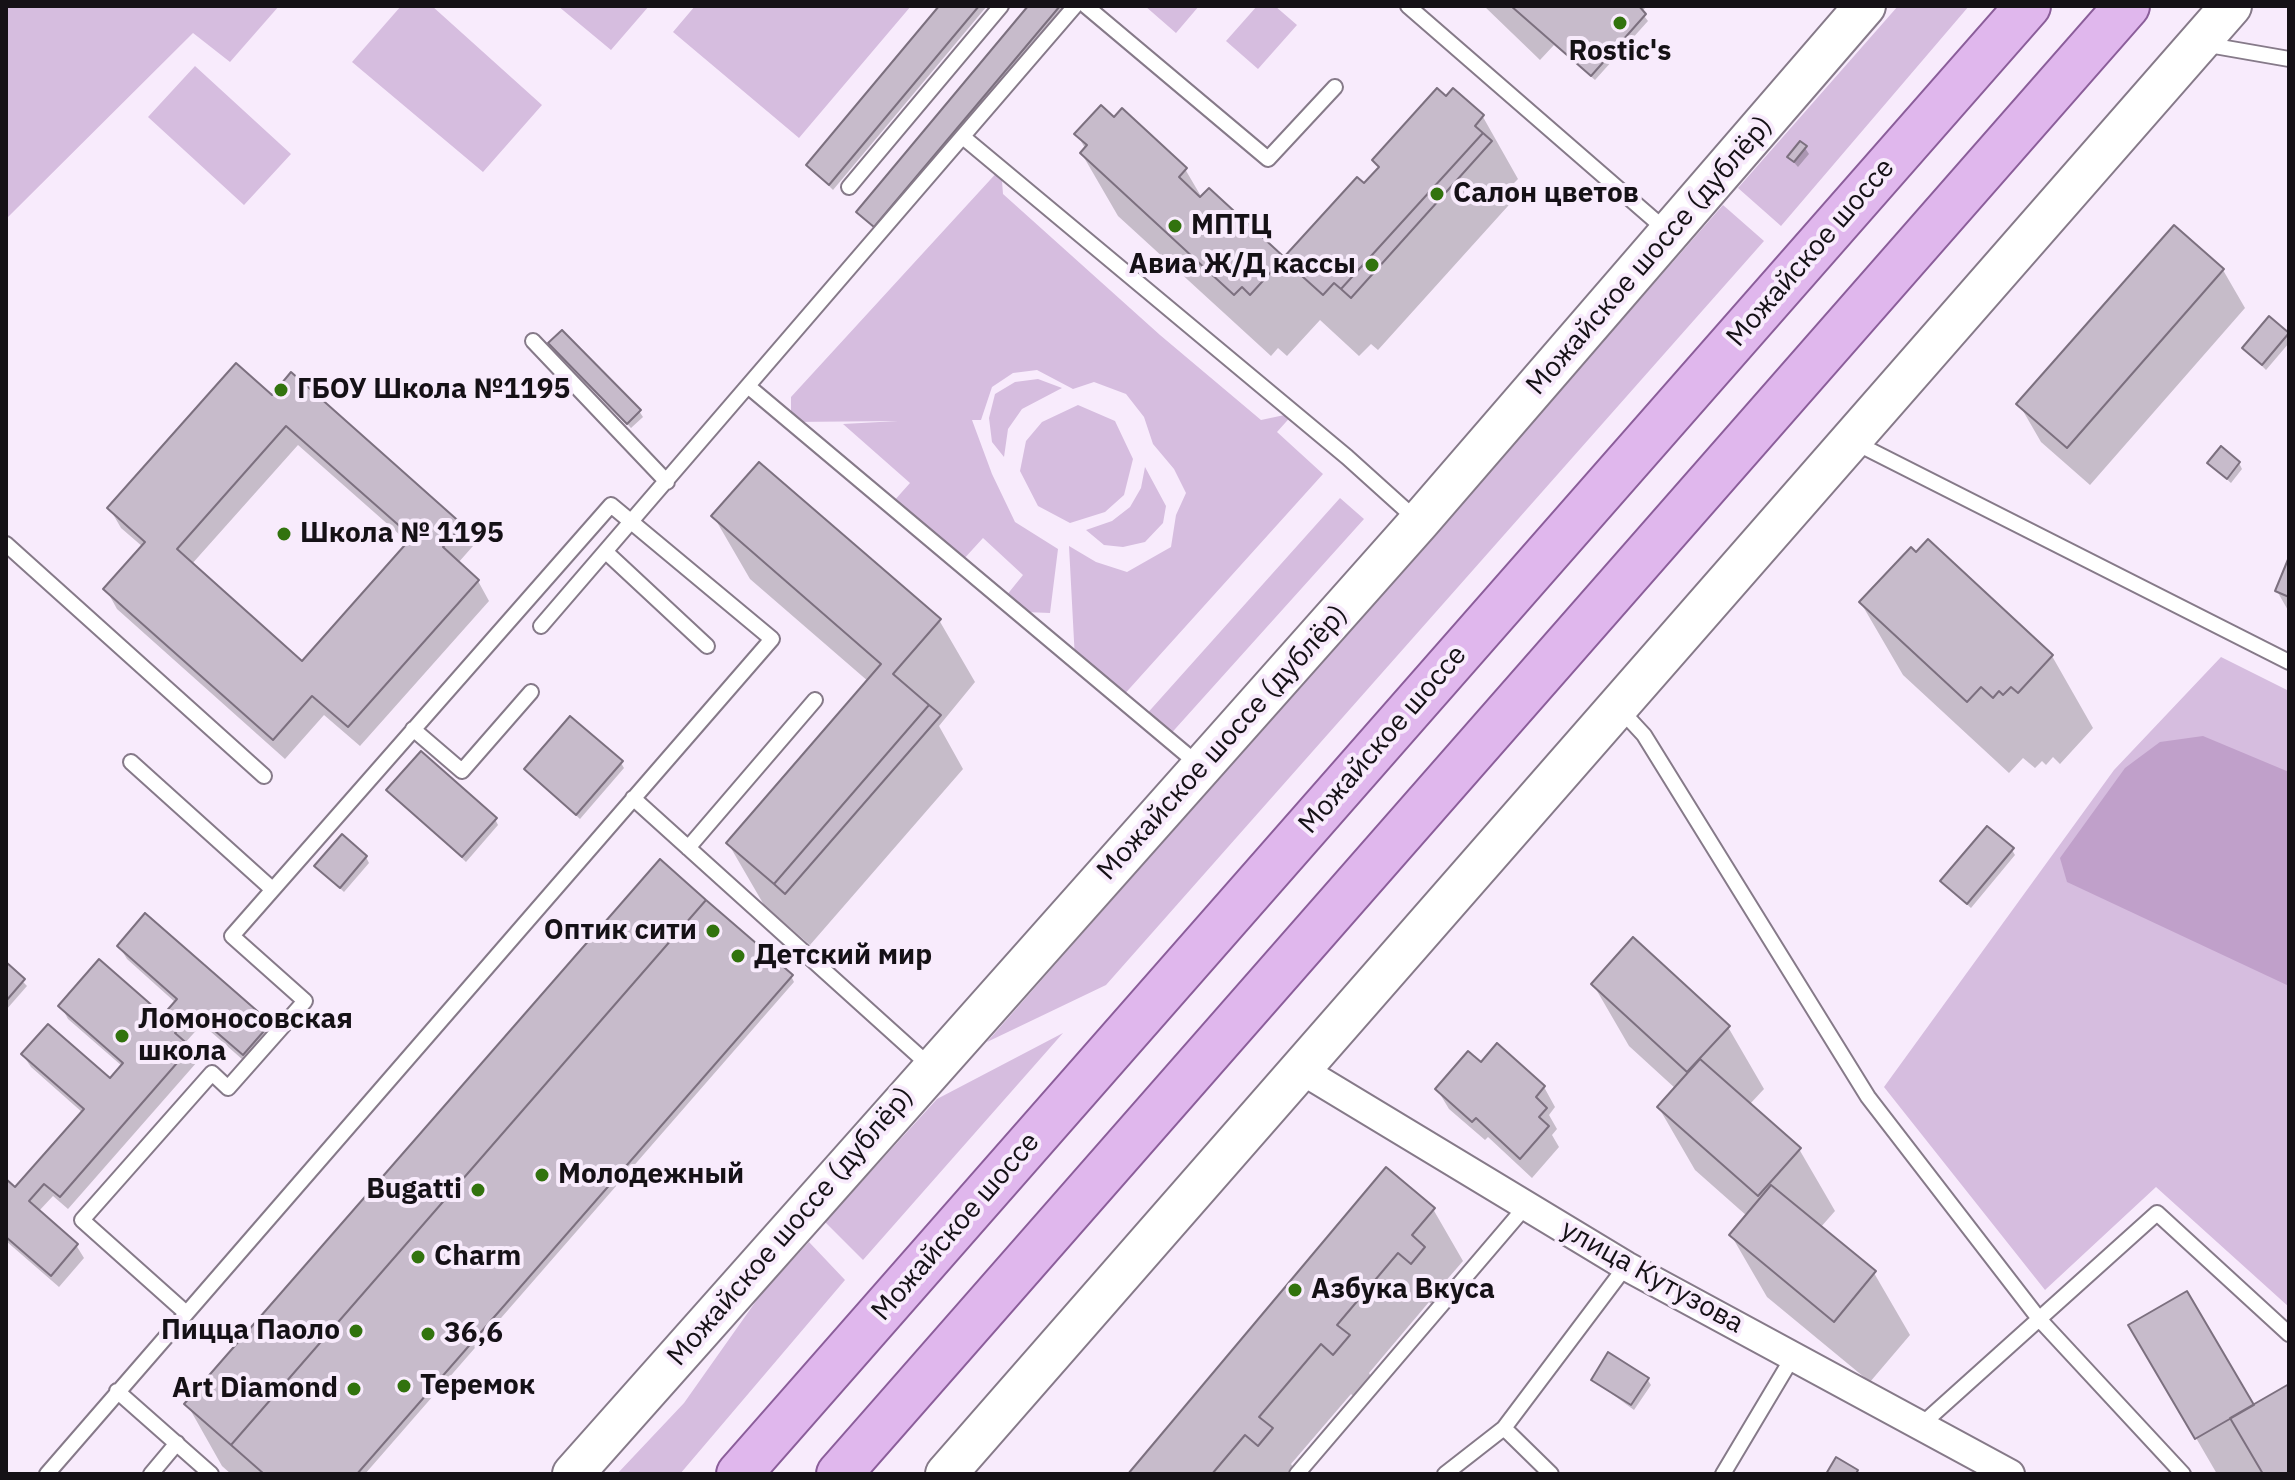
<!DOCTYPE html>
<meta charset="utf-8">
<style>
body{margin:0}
#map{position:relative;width:2295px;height:1480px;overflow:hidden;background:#f8ebfc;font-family:"IBM Plex Sans",sans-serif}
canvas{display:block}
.frame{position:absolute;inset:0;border:8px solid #151116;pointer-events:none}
</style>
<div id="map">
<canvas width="2295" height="1480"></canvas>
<div class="frame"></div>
</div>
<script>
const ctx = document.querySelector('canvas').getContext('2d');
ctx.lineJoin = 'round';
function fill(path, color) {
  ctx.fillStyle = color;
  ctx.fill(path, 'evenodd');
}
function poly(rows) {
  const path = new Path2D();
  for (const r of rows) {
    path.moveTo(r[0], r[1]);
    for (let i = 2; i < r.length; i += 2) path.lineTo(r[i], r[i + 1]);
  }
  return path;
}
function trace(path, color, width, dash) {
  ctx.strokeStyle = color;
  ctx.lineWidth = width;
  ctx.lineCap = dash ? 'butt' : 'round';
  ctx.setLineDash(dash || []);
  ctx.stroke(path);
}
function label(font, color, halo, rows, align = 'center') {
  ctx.font = font + ' "IBM Plex Sans",sans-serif';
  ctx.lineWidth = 8;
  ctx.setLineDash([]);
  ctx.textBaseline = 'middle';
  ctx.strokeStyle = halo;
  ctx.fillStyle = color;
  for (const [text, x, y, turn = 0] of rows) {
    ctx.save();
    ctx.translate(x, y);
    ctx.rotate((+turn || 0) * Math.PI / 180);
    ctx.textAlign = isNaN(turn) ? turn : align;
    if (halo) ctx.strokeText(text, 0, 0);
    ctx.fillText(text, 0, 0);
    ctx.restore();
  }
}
fill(poly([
 [6,6,279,6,230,62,193,33,6,219],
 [401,6,432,6,542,105,483,172,352,62],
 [558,6,649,6,611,50],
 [695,6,911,6,799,138,673,32],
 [1145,6,1199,6,1176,33],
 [1257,6,1275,6,1297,25,1258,69,1226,41],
 [1898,6,1969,6,1781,226,1738,188],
 [195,66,291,154,244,205,148,117],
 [1001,168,1003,194,1160,335,1261,420,1294,413,1277,432,1323,474,1121,698,1075,660,1069,546,1096,562,1127,572,1171,547,1176,515,1186,493,1174,469,1153,444,1144,417,1126,394,1094,382,1073,389,1037,370,1013,373,992,387,981,420,972,420,992,474,1015,522,1058,549,1050,613,1025,612,1006,596,1023,575,983,538,962,561,893,502,910,483,843,424,898,421,791,422,791,397],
 [1723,205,1764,241,1106,985,987,1042],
 [1038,379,1062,388,1022,409,1008,429,1004,457,992,442,989,418,995,394,1015,382],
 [1078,405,1115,421,1133,459,1124,495,1105,512,1070,523,1038,506,1020,471,1026,441,1042,422],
 [1145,467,1166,506,1163,523,1145,542,1123,547,1104,545,1086,530,1112,521,1130,507,1141,488],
 [1340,498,1364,519,1167,738,1144,717],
 [2221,657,2289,691,2289,1307,2156,1187,2045,1290,1884,1087,2114,770],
 [1063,1033,863,1260,825,1222,937,1099],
 [809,1242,845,1280,680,1474,617,1474,684,1403,761,1294]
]), '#d6bddf');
fill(poly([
 [2203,736,2289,772,2289,986,2067,882,2060,858,2125,768,2160,742]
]), '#c0a0ca');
fill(poly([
 [942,6,987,6,833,190,808,165],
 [1030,6,1068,6,878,232,859,212],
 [1484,6,1647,6,1641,12,1648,21,1595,80,1554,45,1540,60],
 [1446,99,1483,117,1518,179,1511,186,1517,196,1378,350,1371,344,1359,356,1320,320,1287,356,1278,348,1271,356,1118,216,1082,154,1086,150,1077,134,1185,169,1202,198,1209,191,1284,260,1380,170,1374,160],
 [1805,148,1809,154,1798,167,1789,157],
 [2223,270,2245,308,2090,485,2041,442,2019,404],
 [2288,335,2289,343,2266,370,2244,348],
 [551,344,639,411,643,417,631,428],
 [273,398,461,526,473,546,458,563,478,581,489,601,360,746,324,715,285,759,117,609,106,589,143,547,121,528,110,509],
 [298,445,409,543,302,664,191,565],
 [2239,463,2242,469,2231,483,2210,464],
 [714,517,939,620,975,682,939,726,963,769,810,945,764,905,728,843,869,682,750,579],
 [1928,542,2052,656,2093,728,2060,764,2053,757,2046,765,2042,761,2035,768,2023,758,2009,773,1903,675,1861,603],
 [2289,562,2289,612,2277,591],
 [621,763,624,768,580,819,526,769],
 [388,790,495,819,498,825,466,862],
 [2012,850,2015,855,1971,908,1942,882],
 [366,857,369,863,344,892,317,866],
 [119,946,269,1025,277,1038,251,1067,202,1024,184,1044,197,1062,68,1209,53,1196,38,1212,76,1245,84,1258,59,1287,6,1241,6,1181,16,1190,83,1113,31,1067,23,1055,110,1081,122,1066,68,1019,61,1006,163,1018,176,1003,127,959],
 [6,964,27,986,6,1010],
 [791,976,794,982,365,1474,231,1474,222,1466,187,1404],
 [1593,984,1728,1027,1764,1089,1749,1105,1799,1149,1835,1211,1820,1228,1874,1273,1910,1335,1870,1382,1767,1297,1731,1235,1747,1216,1695,1170,1659,1108,1676,1089,1629,1046],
 [1497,1046,1544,1087,1555,1107,1549,1115,1557,1129,1552,1135,1559,1147,1532,1178,1488,1137,1485,1140,1449,1109,1437,1089,1481,1064],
 [1433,1209,1463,1261,1444,1283,1453,1299,1441,1313,1429,1302,1369,1373,1378,1388,1364,1405,1351,1394,1291,1464,1297,1474,1130,1474],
 [2131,1326,2253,1408,2289,1387,2289,1474,2217,1474],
 [1647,1379,1651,1385,1634,1410,1593,1380]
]), '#0003');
const building = poly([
 [939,6,979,6,829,185,806,165,939,6],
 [1028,6,1060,6,874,227,856,212,1028,6],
 [1511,6,1639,6,1646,14,1591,76,1511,6],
 [1437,88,1446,96,1453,88,1484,115,1475,126,1483,133,1341,289,1334,283,1323,295,1283,259,1250,295,1242,287,1234,295,1080,153,1087,145,1074,134,1101,105,1114,117,1122,108,1187,168,1179,177,1200,197,1209,188,1284,257,1357,177,1364,183,1379,167,1372,160,1437,88],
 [1483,133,1492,141,1351,298,1341,289,1483,133],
 [1800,141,1807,146,1794,162,1787,157,1800,141],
 [2174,225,2224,269,2067,448,2016,404,2174,225],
 [2269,316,2289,333,2262,365,2242,348,2269,316],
 [562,330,641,410,627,424,548,343,562,330],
 [236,363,272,395,291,372,463,525,443,547,479,580,348,727,312,696,273,740,103,589,145,542,107,508,236,363],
 [286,426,412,537,302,661,177,549,286,426],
 [2221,446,2240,462,2227,479,2207,463,2221,446],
 [759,462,941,619,893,674,929,705,774,884,726,843,881,664,711,516,759,462],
 [1928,539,2053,655,2018,693,2011,687,2003,695,1999,691,1993,698,1981,687,1967,702,1859,602,1911,547,1916,552,1928,539],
 [2289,557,2289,597,2275,591,2289,557],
 [929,705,941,715,785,894,774,884,929,705],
 [570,716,623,761,576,815,524,769,570,716],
 [421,751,497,818,462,857,386,790,421,751],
 [1987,826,2014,848,1967,904,1940,881,1987,826],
 [342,834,367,856,340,888,314,866,342,834],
 [660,859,706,900,231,1445,184,1404,660,859],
 [706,900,793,975,357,1474,264,1474,231,1445,706,900],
 [145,913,271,1023,243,1055,193,1012,175,1033,191,1047,60,1197,44,1184,29,1201,78,1244,51,1276,6,1237,6,1179,15,1187,84,1109,21,1054,48,1024,110,1078,123,1063,58,1006,99,959,163,1015,177,999,117,946,145,913],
 [1633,937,1730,1026,1687,1072,1591,984,1633,937],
 [6,962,25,979,6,1001,6,962],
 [1497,1043,1545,1086,1536,1097,1547,1108,1539,1117,1549,1126,1520,1159,1476,1118,1472,1122,1435,1089,1468,1051,1481,1062,1497,1043],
 [1700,1059,1801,1148,1758,1196,1657,1107,1700,1059],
 [1386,1167,1435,1208,1412,1235,1425,1247,1411,1264,1398,1253,1337,1325,1350,1335,1333,1355,1321,1344,1259,1417,1273,1428,1258,1446,1245,1435,1212,1474,1128,1474,1386,1167],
 [1771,1185,1876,1271,1834,1322,1729,1235,1771,1185],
 [2187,1291,2254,1405,2195,1439,2128,1325,2187,1291],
 [1608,1352,1649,1378,1631,1405,1591,1380,1608,1352],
 [2289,1384,2289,1474,2263,1474,2230,1418,2289,1384],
 [1836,1457,1858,1470,1856,1474,1826,1474,1836,1457]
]);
fill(building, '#c7bbcb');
trace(building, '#7c707f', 2);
const service = poly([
 [1086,6,1268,159,1335,87],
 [1408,6,1667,231],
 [2203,44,2289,59],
 [963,137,1347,457,1418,521],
 [849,187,1001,6],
 [533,341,667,482],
 [749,387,1199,765],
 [1854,442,2289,662],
 [6,544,264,776],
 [606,552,707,646],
 [541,626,1075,6],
 [1619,708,1644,735,1868,1097,2040,1320,2183,1474],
 [413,729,462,771,531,692],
 [131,762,272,889],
 [633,798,930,1066],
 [688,848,815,700],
 [117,1391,211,1474],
 [1920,1426,2157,1213,2289,1334],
 [1504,1428,1551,1474],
 [47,1474,772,639,611,505,232,936,305,1001,228,1088,212,1073,82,1220,185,1312],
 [151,1474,177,1443],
 [1297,1474,1526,1206],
 [1445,1474,1504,1428,1626,1266],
 [1723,1474,1794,1355]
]);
const minor = poly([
 [1300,1069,1626,1266,2010,1474]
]);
const secondary = poly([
 [573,1474,1419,522,1865,6],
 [946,1474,2231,6]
]);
const primary = poly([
 [739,1474,2028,6],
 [839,1474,2127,6]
]);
trace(service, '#867a89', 18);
trace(minor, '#867a89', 32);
trace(secondary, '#867a89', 44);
trace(primary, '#8b5e9a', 48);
trace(service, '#fff', 14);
trace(minor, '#fff', 28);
trace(secondary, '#fff', 40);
trace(primary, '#e0b7ed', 44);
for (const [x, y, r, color] of [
 [1620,23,8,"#32730e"],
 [1437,194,8,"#32730e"],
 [1175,226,8,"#32730e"],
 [1372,265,8,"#32730e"],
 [281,390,8,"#32730e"],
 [284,534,8,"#32730e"],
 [713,931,8,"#32730e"],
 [738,956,8,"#32730e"],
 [122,1036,8,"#32730e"],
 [542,1175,8,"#32730e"],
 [478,1190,8,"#32730e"],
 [418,1257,8,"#32730e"],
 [1295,1290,8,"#32730e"],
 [356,1331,8,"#32730e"],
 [428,1334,8,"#32730e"],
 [404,1386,8,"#32730e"],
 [354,1389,8,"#32730e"]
]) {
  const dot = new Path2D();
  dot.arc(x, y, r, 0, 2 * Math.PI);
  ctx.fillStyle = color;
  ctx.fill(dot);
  trace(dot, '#f8ebfc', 3);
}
label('bold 28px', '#151116', '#f8ebfc', [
 ["Rostic's",1620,52,"center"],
 ["Салон цветов",1453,194],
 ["МПТЦ",1191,226],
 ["Авиа Ж/Д кассы",1356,265,"right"],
 ["ГБОУ Школа №1195",297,390],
 ["Школа № 1195",300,534],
 ["Оптик сити",697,931,"right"],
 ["Детский мир",754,956],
 ["Ломоносовская",138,1020],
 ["школа",138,1052],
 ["Молодежный",558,1175],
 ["Bugatti",462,1190,"right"],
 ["Charm",434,1257],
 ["Азбука Вкуса",1311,1290],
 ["Пицца Паоло",340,1331,"right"],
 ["36,6",444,1334],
 ["Теремок",420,1386],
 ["Art Diamond",338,1389,"right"]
], 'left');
label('28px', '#151116', '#f8ebfc', [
 ["Можайское шоссе",1811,253,-49],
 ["Можайское шоссе (дублёр)",1650,256,-49],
 ["Можайское шоссе",1383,740,-49],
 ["Можайское шоссе (дублёр)",1223,743,-48],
 ["Можайское шоссе (дублёр)",791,1227,-49],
 ["Можайское шоссе",956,1227,-49],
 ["улица Кутузова",1652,1277,29]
]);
</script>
